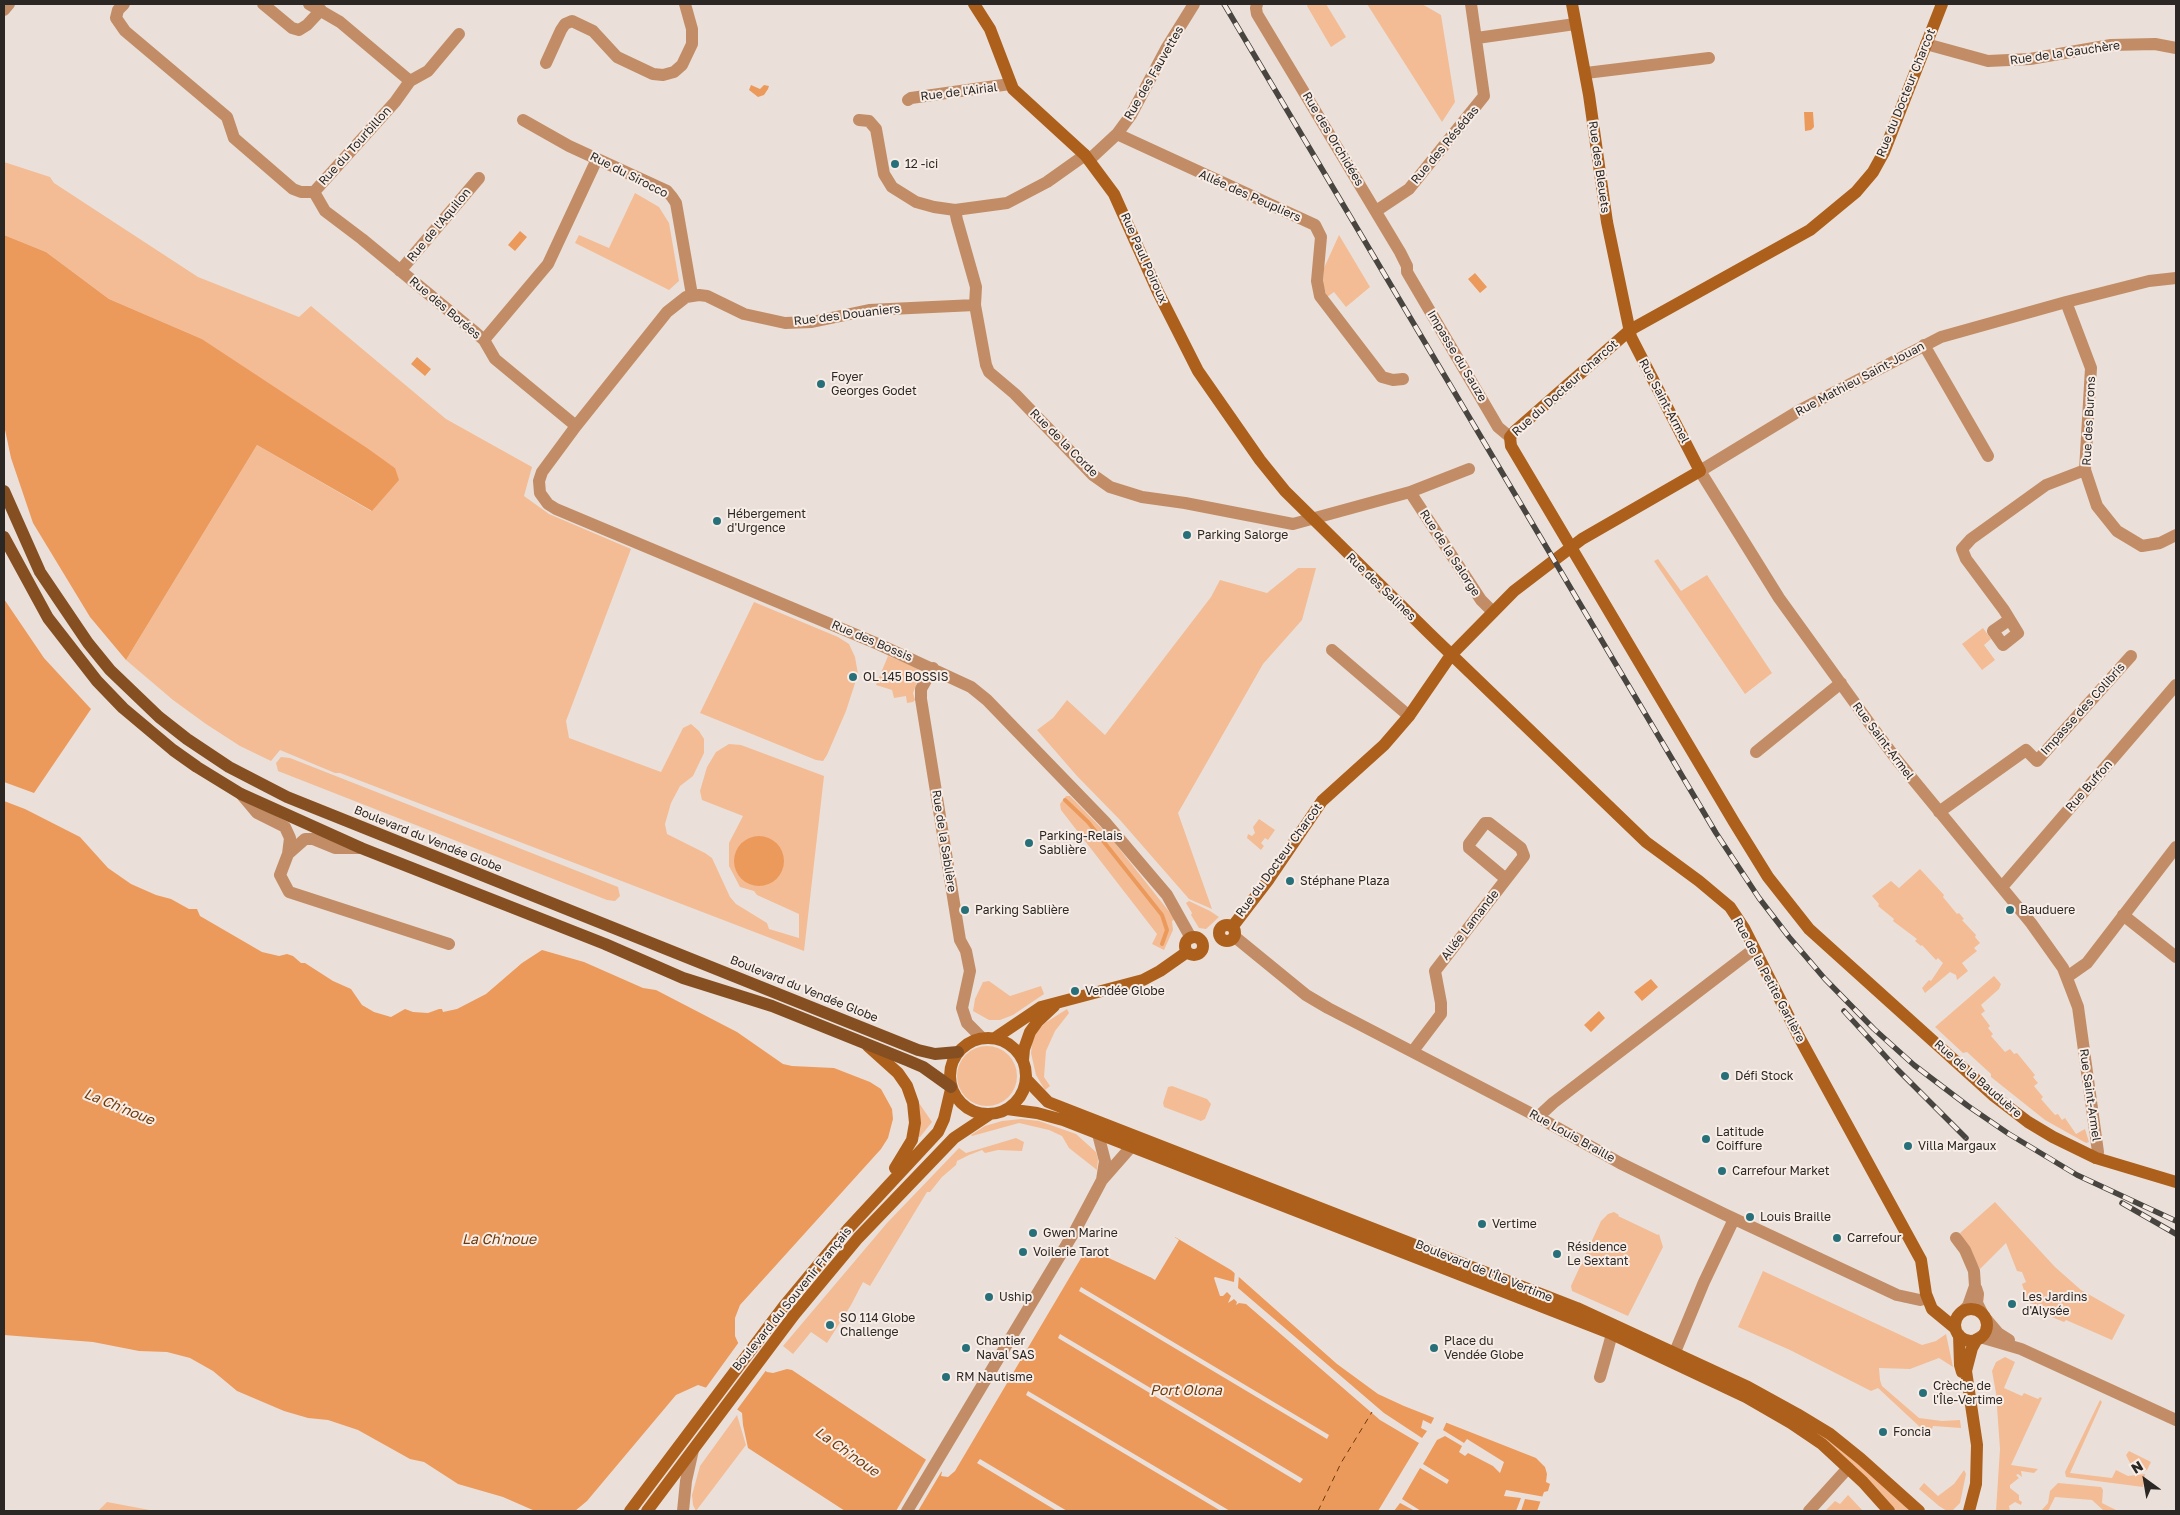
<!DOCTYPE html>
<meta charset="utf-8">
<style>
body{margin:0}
#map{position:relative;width:2180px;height:1515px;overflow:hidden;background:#eae0d9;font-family:"Golos Text",sans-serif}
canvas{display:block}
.frame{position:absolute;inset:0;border:5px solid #2a2724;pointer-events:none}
.north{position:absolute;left:2120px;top:1455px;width:50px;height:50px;-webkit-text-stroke:4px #f8ede6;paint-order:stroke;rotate:328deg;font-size:14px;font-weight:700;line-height:20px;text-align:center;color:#2a2724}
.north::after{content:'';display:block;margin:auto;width:18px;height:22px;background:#2a2724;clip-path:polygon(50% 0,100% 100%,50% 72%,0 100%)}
</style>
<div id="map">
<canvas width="2180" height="1515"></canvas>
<div class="frame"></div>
<div class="north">N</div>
</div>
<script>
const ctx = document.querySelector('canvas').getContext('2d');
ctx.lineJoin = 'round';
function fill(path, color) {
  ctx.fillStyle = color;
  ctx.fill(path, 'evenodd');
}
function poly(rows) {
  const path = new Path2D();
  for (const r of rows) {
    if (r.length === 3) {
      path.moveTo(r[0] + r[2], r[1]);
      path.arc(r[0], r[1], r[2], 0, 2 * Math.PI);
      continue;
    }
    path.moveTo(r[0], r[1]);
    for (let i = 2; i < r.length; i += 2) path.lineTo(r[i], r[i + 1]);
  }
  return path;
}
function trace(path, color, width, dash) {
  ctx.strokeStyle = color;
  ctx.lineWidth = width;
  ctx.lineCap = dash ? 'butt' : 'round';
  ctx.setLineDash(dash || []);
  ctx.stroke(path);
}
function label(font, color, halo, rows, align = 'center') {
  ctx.font = font + ' "Golos Text",sans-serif';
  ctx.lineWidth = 4;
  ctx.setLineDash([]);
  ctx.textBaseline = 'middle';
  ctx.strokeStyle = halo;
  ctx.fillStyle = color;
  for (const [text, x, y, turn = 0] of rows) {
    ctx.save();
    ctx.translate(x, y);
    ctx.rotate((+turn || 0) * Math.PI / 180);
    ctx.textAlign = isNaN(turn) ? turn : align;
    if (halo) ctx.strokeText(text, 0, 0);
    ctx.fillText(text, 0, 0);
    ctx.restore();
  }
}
fill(poly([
 [1308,4,1326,4,1346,37,1331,47,1307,6],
 [1367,4,1422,4,1441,15,1455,102,1442,122],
 [4,162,50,177,54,183,198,277,299,317,311,306,446,419,532,467,524,496,549,514,631,549,566,721,569,738,661,772,683,728,691,724,699,731,704,739,704,753,693,776,680,786,671,803,665,824,667,834,705,853,712,858,730,897,736,904,767,923,769,929,799,938,799,914,757,895,754,891,740,887,729,866,729,843,743,816,702,800,700,791,707,767,716,752,729,744,741,745,824,776,804,951,340,773,335,773,280,750,271,761,240,746,206,724,173,700,126,660,257,445,371,511,395,468,202,339,109,299,46,252,4,235],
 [635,193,659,207,669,223,679,281,669,290,575,243,579,235,609,248],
 [1339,235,1370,287,1346,307,1334,292,1327,297,1323,284,1324,268],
 [1658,559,1681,591,1707,575,1772,673,1745,694,1654,561],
 [1298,568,1316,568,1302,620,1263,664,1178,813,1212,909,1189,899,1120,820,1077,776,1037,730,1053,718,1067,700,1105,735,1211,597,1220,580,1267,593],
 [754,602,838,637,849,644,855,657,858,674,846,711,827,755,823,761,816,760,700,713],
 [1983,628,1991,639,1984,645,1995,660,1982,670,1962,644],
 [888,656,918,668,920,675,913,693,915,700,913,702,907,703,906,696,894,698,892,690,876,685],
 [281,757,290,758,618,887,620,896,615,901,607,900,278,771,276,763],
 [1066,796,1070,796,1110,837,1175,919,1172,921,1173,930,1164,950,1152,944,1157,934,1061,810,1060,804],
 [1259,819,1275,830,1268,840,1265,838,1261,843,1264,846,1261,850,1247,838,1248,834,1252,836,1255,833,1253,827],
 [1920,869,1944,895,1943,897,1957,914,1959,913,1964,919,1962,920,1976,935,1975,937,1980,943,1974,948,1977,951,1962,963,1968,971,1957,980,1956,975,1950,972,1925,993,1922,988,1929,980,1931,981,1943,963,1938,958,1936,960,1922,945,1921,946,1915,941,1917,939,1893,921,1894,919,1878,906,1879,904,1872,896,1891,881,1899,888],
 [1189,901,1210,911,1219,917,1206,929,1199,928,1191,915,1192,913,1186,903],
 [1994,976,2001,984,1999,989,1981,1005,1985,1011,1981,1014,1990,1026,1988,1028,1993,1034,1991,1036,2005,1052,2010,1049,2014,1054,2017,1053,2035,1075,2033,1077,2038,1083,2034,1086,2043,1097,2041,1099,2055,1115,2058,1114,2062,1120,2065,1118,2076,1134,2085,1129,2089,1142,2086,1143,2045,1120,1991,1077,1991,1074,1967,1052,1963,1053,1935,1027],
 [989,981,1010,996,1041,986,1044,994,1013,1015,1000,1020,989,1020,973,1011,975,999,983,982],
 [1067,1009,1069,1013,1055,1031,1046,1051,1044,1077,1050,1086,1045,1090,1036,1075,1031,1053,1032,1043,1035,1033,1045,1023],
 [987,1076,30],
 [1172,1086,1207,1099,1211,1104,1205,1119,1201,1121,1164,1107,1163,1103,1168,1087],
 [919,1103,932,1122,920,1137,917,1136],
 [1021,1119,1039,1121,1076,1134,1096,1152,1098,1159,1097,1170,1069,1148,1062,1136,1049,1130,1019,1123,972,1136,971,1135,985,1126,1002,1121],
 [1016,1138,1024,1142,1022,1151,998,1150,985,1153,982,1150,969,1155,957,1161,956,1165,942,1177,930,1192,927,1192,870,1286,863,1282,851,1305,827,1343,811,1332,793,1354,783,1346,887,1223,959,1148,966,1153],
 [1995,1202,2055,1267,2081,1290,2125,1315,2112,1340,2066,1320,2064,1322,2047,1315,2048,1312,2028,1302,2022,1284,2026,1282,2022,1272,2017,1271,2006,1243,1980,1269,1960,1233],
 [1614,1212,1619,1215,1618,1216,1658,1235,1659,1234,1663,1247,1628,1316,1572,1291,1571,1286,1601,1221,1608,1214],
 [1763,1271,1922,1345,1936,1341,1946,1334,1953,1367,1939,1358,1910,1369,1879,1368,1880,1380,1882,1386,1919,1418,1942,1421,1960,1420,1961,1428,1933,1426,1930,1435,1925,1434,1920,1437,1917,1434,1921,1428,1878,1388,1871,1391,1790,1350,1738,1327],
 [2005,1357,2015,1362,2004,1388,2022,1396,2024,1393,2038,1399,2040,1397,2042,1398,2011,1465,2038,1469,2034,1473,2021,1471,2022,1477,2018,1474,2016,1475,2019,1478,2010,1485,2010,1488,2019,1495,2019,1500,2022,1502,2021,1505,2015,1502,2009,1506,2010,1511,1996,1511,2000,1449,1996,1393,1992,1371,1996,1362],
 [1687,1361,1828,1438,1913,1511,1893,1511,1859,1474],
 [2100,1400,2102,1402,2070,1473,2112,1478,2116,1470,2128,1476,2145,1474,2143,1487,2066,1477,2065,1472],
 [737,1415,746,1445,696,1511,693,1505,692,1495,700,1466],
 [2129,1451,2151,1462,2147,1470,2140,1473,2135,1473,2126,1455],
 [1964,1470,1966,1474,1960,1503,1952,1511,1947,1511,1939,1506,1919,1489,1924,1483,1938,1496,1954,1484],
 [2058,1483,2101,1487,2103,1490,2102,1503,2118,1511,2104,1511,2092,1500,2055,1497,2048,1511,2041,1511,2048,1503,2050,1491],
 [1848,1495,1863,1511,1825,1511,1835,1501,1840,1504],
 [107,1502,155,1511,98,1511]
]), '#f3bc95');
fill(poly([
 [751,85,760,89,764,85,769,86,768,89,764,95,758,97,749,90],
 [1804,112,1813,112,1814,127,1811,130,1805,131],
 [520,231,527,237,515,251,508,245],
 [4,235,46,252,109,299,202,339,367,448,395,468,399,480,372,511,257,445,126,660,90,617,33,523,11,458,4,425],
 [1475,273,1487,287,1480,293,1468,279],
 [417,357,431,369,425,376,411,364],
 [4,599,44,658,91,709,34,793,4,782],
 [4,801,25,809,80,837,108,868,131,884,156,895,171,899,189,909,197,909,200,916,262,952,279,956,287,954,293,956,301,963,305,963,333,981,351,989,362,1005,374,1012,391,1017,405,1009,413,1012,428,1013,439,1009,442,1009,443,1012,457,1009,486,994,522,963,542,950,584,962,643,988,656,990,737,1032,783,1064,792,1066,834,1068,870,1082,881,1089,892,1109,893,1119,888,1138,881,1149,740,1305,735,1318,735,1336,740,1347,767,1372,773,1373,787,1369,792,1370,925,1459,942,1472,941,1476,948,1477,955,1471,1087,1248,1150,1277,1175,1237,1231,1270,1337,1364,1378,1394,1404,1406,1536,1458,1545,1467,1547,1474,1546,1482,1550,1484,1548,1491,1544,1492,1537,1511,845,1511,748,1448,743,1425,742,1413,710,1389,698,1385,676,1395,587,1501,575,1511,535,1511,503,1497,458,1484,424,1462,410,1459,358,1430,328,1420,308,1418,284,1411,237,1391,213,1371,190,1358,167,1352,139,1351,93,1342,4,1335],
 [759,861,25],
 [1651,979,1658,987,1642,1001,1634,992],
 [1599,1011,1605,1018,1591,1032,1584,1025]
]), '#ec9a5c');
fill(poly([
 [1173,1236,1179,1240,1155,1280,1119,1258,1150,1274],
 [1235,1270,1239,1274,1238,1288,1384,1413,1422,1438,1427,1431,1421,1428,1423,1420,1431,1424,1435,1416,1447,1421,1443,1430,1464,1443,1467,1439,1504,1462,1500,1473,1493,1466,1468,1453,1465,1456,1459,1452,1462,1446,1445,1436,1437,1440,1423,1464,1449,1480,1447,1484,1420,1468,1402,1499,1421,1511,1415,1511,1400,1503,1394,1511,1378,1511,1419,1443,1380,1420,1246,1304,1239,1303,1236,1305,1237,1302,1234,1299,1228,1303,1231,1296,1227,1292,1223,1296,1220,1296,1214,1278,1215,1277,1234,1282],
 [1081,1287,1329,1435,1327,1439,1079,1291],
 [1060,1334,1303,1479,1300,1483,1058,1338],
 [739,1342,767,1369,736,1411,705,1389],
 [1028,1391,1230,1511,1221,1511,1026,1395],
 [927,1458,943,1469,918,1511,896,1511],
 [980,1459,1067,1511,1057,1511,977,1463],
 [1506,1490,1545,1497,1543,1502,1525,1499,1521,1511,1516,1511,1521,1498,1504,1496]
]), '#eae0d9');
trace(poly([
 [1065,800,1088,822,1162,915,1167,930,1162,944]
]), '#ec9a5c', 4);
trace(poly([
 [1318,1511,1341,1463,1372,1412]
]), '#6d3807', 1, [6, 5]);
trace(poly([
 [124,4,118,10,116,18,125,31,227,117,234,138,293,189,301,192,314,192,395,102,410,81,340,22,309,4],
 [263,4,292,28,299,30,307,25,321,10],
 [1257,4,1256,8,1257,14,1400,252,1407,266,1407,272,1498,427,1510,437],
 [4,10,9,4],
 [1477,38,1575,24],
 [1926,44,1988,61,2030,59,2111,45,2155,44,2176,48],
 [546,63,561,30,565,24,572,21,593,31,617,57,653,74,663,75,674,72,682,65,692,44,692,29,685,4],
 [1586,73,1709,58],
 [410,81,428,71,459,34],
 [908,100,911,98,1010,84],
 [523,120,569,146,667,191,672,197,676,203,692,295],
 [859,120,869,121,876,129,884,174,892,187,916,202,934,207,955,210,1007,203,1047,182,1085,155],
 [1117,134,1315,225,1321,237,1317,281,1320,296,1382,377,1393,380,1403,379],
 [1089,160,1117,134,1131,115,1166,49,1194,4],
 [314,192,325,211,362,239,476,333,484,340,495,359,576,426],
 [955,210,957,220,976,287,975,305,986,365,989,372,1015,394,1093,475,1110,487,1142,497,1185,503,1293,524,1410,492,1469,469],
 [1376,211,1409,189,1484,96,1471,4],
 [400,271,479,178],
 [2066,302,2091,368,2085,470,2097,506,2117,531,2142,546,2160,543,2176,535],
 [975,305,869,310,812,322,785,323,744,314,707,296,699,295,686,297,667,312,576,426,542,472,539,481,540,493,548,504,556,509,878,644,971,687,987,700,1105,822,1167,895,1191,938],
 [484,340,548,264,597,159],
 [1924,345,1988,456],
 [1410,492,1481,600,1493,612],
 [2009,620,1993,631,2003,645,2018,633,2004,610,1966,559,1962,549,1971,539,2046,485,2085,470],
 [1332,650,1409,716],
 [933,668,921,689,921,699,960,940,966,951,970,971,962,1008,967,1023,982,1038],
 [1756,752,1841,683],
 [241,794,257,813,285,827,290,838,288,854,280,875,289,892,449,944],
 [1939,812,2026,750,2037,761,2131,656],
 [288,854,305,839,313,839,335,848,361,848],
 [2002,887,2176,685],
 [2123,915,2176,957],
 [1235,937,1306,995,1328,1008,1538,1117,1620,1163,1724,1214,1897,1295,1920,1300,1927,1298],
 [2067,977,2087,963,2176,847],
 [1413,1051,1441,1014,1441,1003,1435,971,1524,856,1521,848,1489,823,1485,823,1469,844,1469,848,1506,879],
 [1538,1117,1553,1103,1754,949],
 [1098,1134,1105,1161,1102,1180],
 [2096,1158,2098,1152,2078,1007,2063,968,2031,923,1897,760,1870,724,1779,598,1700,471,1802,409,1941,337,2066,302,2149,281,2176,278],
 [1956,1238,1965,1250,1974,1271,1975,1286,1968,1306,1964,1310],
 [1976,1288,1978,1294,1977,1303,1982,1313],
 [1986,1319,1998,1333,2009,1340],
 [1980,1337,2021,1349,2176,1420],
 [1675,1352,1704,1282,1734,1219],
 [1600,1377,1612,1334],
 [683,1511,686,1481,693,1450],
 [907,1511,1076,1229,1102,1180,1131,1147],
 [1809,1511,1848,1468]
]), '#c28d66', 12);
trace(poly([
 [974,4,990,29,1013,89,1085,155,1114,194,1158,292,1198,371,1260,460,1285,491,1430,634,1646,842,1699,881,1730,907,1744,928,1799,1037,1921,1260,1926,1294,1932,1309,1955,1328],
 [1942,4,1884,152,1873,172,1856,192,1810,230,1630,330,1515,431,1510,437,1511,446,1734,822,1768,877,1809,929,1994,1096,2028,1122,2053,1137,2096,1158,2176,1182],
 [1227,933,8],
 [1233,926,1269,879,1322,801,1384,745,1409,716,1451,655,1514,591,1582,539,1700,471,1631,337,1607,222,1589,95,1572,4],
 [1194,946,9],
 [988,1076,38],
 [995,1038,1041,1007,1143,980,1160,971,1187,952],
 [868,1046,898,1073,907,1086,913,1103,915,1123,912,1140,895,1168],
 [1023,1060,1024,1049,1030,1032,1038,1021,1054,1006],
 [1026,1079,1048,1102,1577,1308,1748,1387,1797,1414,1830,1434,1861,1459,1919,1511],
 [1007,1109,1037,1113,1063,1120,1612,1334,1746,1397,1791,1423,1822,1444,1863,1482,1889,1511],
 [1971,1325,16],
 [1959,1335,1960,1365,1962,1372],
 [630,1511,784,1306,848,1229,938,1132,944,1119,951,1089],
 [647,1511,794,1315,858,1238,954,1138,990,1114],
 [1969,1511,1976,1484,1977,1445,1966,1371,1972,1348,1977,1339]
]), '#ad601c', 12);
trace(poly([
 [4,491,40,572,88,643,110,670,159,717,187,739,229,767,287,797,918,1050,935,1054,958,1052],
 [4,537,48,618,97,681,123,708,173,750,197,767,241,794,361,848,605,944,683,978,772,1006,909,1061,923,1067,951,1087]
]), '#864f22', 12);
const rail = poly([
 [1224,4,1716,833,1759,898,1789,937,1825,979,1874,1029,1914,1065,1968,1106,2009,1134,2077,1175,2176,1221],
 [1844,1011,1898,1070,1966,1138],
 [2122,1203,2176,1234]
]);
trace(rail, '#484440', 5.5);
trace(rail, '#f8ede6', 4, [11]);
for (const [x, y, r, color] of [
 [895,164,5,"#277079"],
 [821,384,5,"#277079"],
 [717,521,5,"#277079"],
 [1187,535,5,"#277079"],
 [853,677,5,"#277079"],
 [1029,843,5,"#277079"],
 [1290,881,5,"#277079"],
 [965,910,5,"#277079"],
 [2010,910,5,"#277079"],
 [1075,991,5,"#277079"],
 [1725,1076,5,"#277079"],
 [1706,1139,5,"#277079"],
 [1908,1146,5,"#277079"],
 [1722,1171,5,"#277079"],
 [1750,1217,5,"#277079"],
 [1482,1224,5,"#277079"],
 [1033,1233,5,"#277079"],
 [1837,1238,5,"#277079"],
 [1023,1252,5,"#277079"],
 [1557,1254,5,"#277079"],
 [989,1297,5,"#277079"],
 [2012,1304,5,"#277079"],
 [830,1325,5,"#277079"],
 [966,1348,5,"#277079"],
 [1434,1348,5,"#277079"],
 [946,1377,5,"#277079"],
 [1923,1393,5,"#277079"],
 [1883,1432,5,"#277079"]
]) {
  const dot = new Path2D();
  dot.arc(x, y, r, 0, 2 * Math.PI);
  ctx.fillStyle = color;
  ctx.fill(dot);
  trace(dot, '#f8ede6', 2);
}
label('12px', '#2a2724', '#f8ede6', [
 ["Rue de la Gauchère",2065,53,-8],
 ["Rue des Fauvettes",1154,73,-60],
 ["Rue de l'Airial",959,92,-7],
 ["Rue du Docteur Charcot",1906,93,-68],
 ["Rue des Orchidées",1333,139,59],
 ["Rue des Résédas",1445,145,-50],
 ["Rue du Tourbillon",355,146,-48],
 ["Rue des Bleuets",1599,167,82],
 ["Rue du Sirocco",629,175,27],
 ["Allée des Peupliers",1250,196,24],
 ["Rue de l'Aquilon",439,225,-50],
 ["Rue Paul Poiroux",1144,258,66],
 ["Rue des Borées",445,308,40],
 ["Rue des Douaniers",847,315,-7],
 ["Impasse du Sauze",1457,356,59],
 ["Rue Mathieu Saint-Jouan",1860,379,-28],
 ["Rue du Docteur Charcot",1565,388,-42],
 ["Rue Saint-Armel",1664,401,62],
 ["Rue des Burons",2089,421,-87],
 ["Rue de la Corde",1064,443,45],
 ["Rue de la Salorge",1450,553,57],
 ["Rue des Salines",1381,587,44],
 ["Rue des Bossis",872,641,23],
 ["Impasse des Colibris",2083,709,-48],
 ["Rue Saint-Armel",1883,741,53],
 ["Rue Buffon",2089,786,-49],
 ["Boulevard du Vendée Globe",428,839,22],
 ["Rue de la Sablière",944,841,81],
 ["Rue du Docteur Charcot",1279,860,-54],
 ["Allée Lamande",1470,925,-52],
 ["Rue de la Petite Garlière",1769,980,62],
 ["Boulevard du Vendée Globe",804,989,22],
 ["Rue de la Bauduère",1978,1079,41],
 ["Rue Saint-Armel",2090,1095,82],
 ["Rue Louis Braille",1572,1136,29],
 ["Boulevard de l'Île Vertime",1484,1271,22],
 ["Boulevard du Souvenir Français",792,1299,-51]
]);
label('12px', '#2a2724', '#f8ede6', [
 ["12 -ici",905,164],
 ["Foyer",831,377],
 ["Georges Godet",831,391],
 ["Hébergement",727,514],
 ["d'Urgence",727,528],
 ["Parking Salorge",1197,535],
 ["OL 145 BOSSIS",863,677],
 ["Parking-Relais",1039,836],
 ["Sablière",1039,850],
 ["Stéphane Plaza",1300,881],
 ["Parking Sablière",975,910],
 ["Bauduere",2020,910],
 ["Vendée Globe",1085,991],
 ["Défi Stock",1735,1076],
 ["Latitude",1716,1132],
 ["Coiffure",1716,1146],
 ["Villa Margaux",1918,1146],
 ["Carrefour Market",1732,1171],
 ["Louis Braille",1760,1217],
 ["Vertime",1492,1224],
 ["Gwen Marine",1043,1233],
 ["Carrefour",1847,1238],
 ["Résidence",1567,1247],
 ["Le Sextant",1567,1261],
 ["Voilerie Tarot",1033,1252],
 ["Uship",999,1297],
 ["Les Jardins",2022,1297],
 ["d'Alysée",2022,1311],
 ["SO 114 Globe",840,1318],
 ["Challenge",840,1332],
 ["Chantier",976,1341],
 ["Naval SAS",976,1355],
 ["Place du",1444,1341],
 ["Vendée Globe",1444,1355],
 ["RM Nautisme",956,1377],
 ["Crèche de",1933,1386],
 ["l'Île-Vertime",1933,1400],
 ["Foncia",1893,1432]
], 'left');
label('italic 14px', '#6d3807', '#f8ede6', [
 ["La Ch'noue",119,1107,22],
 ["La Ch'noue",499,1240],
 ["Port Olona",1186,1391],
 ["La Ch'noue",847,1452,35]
]);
</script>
